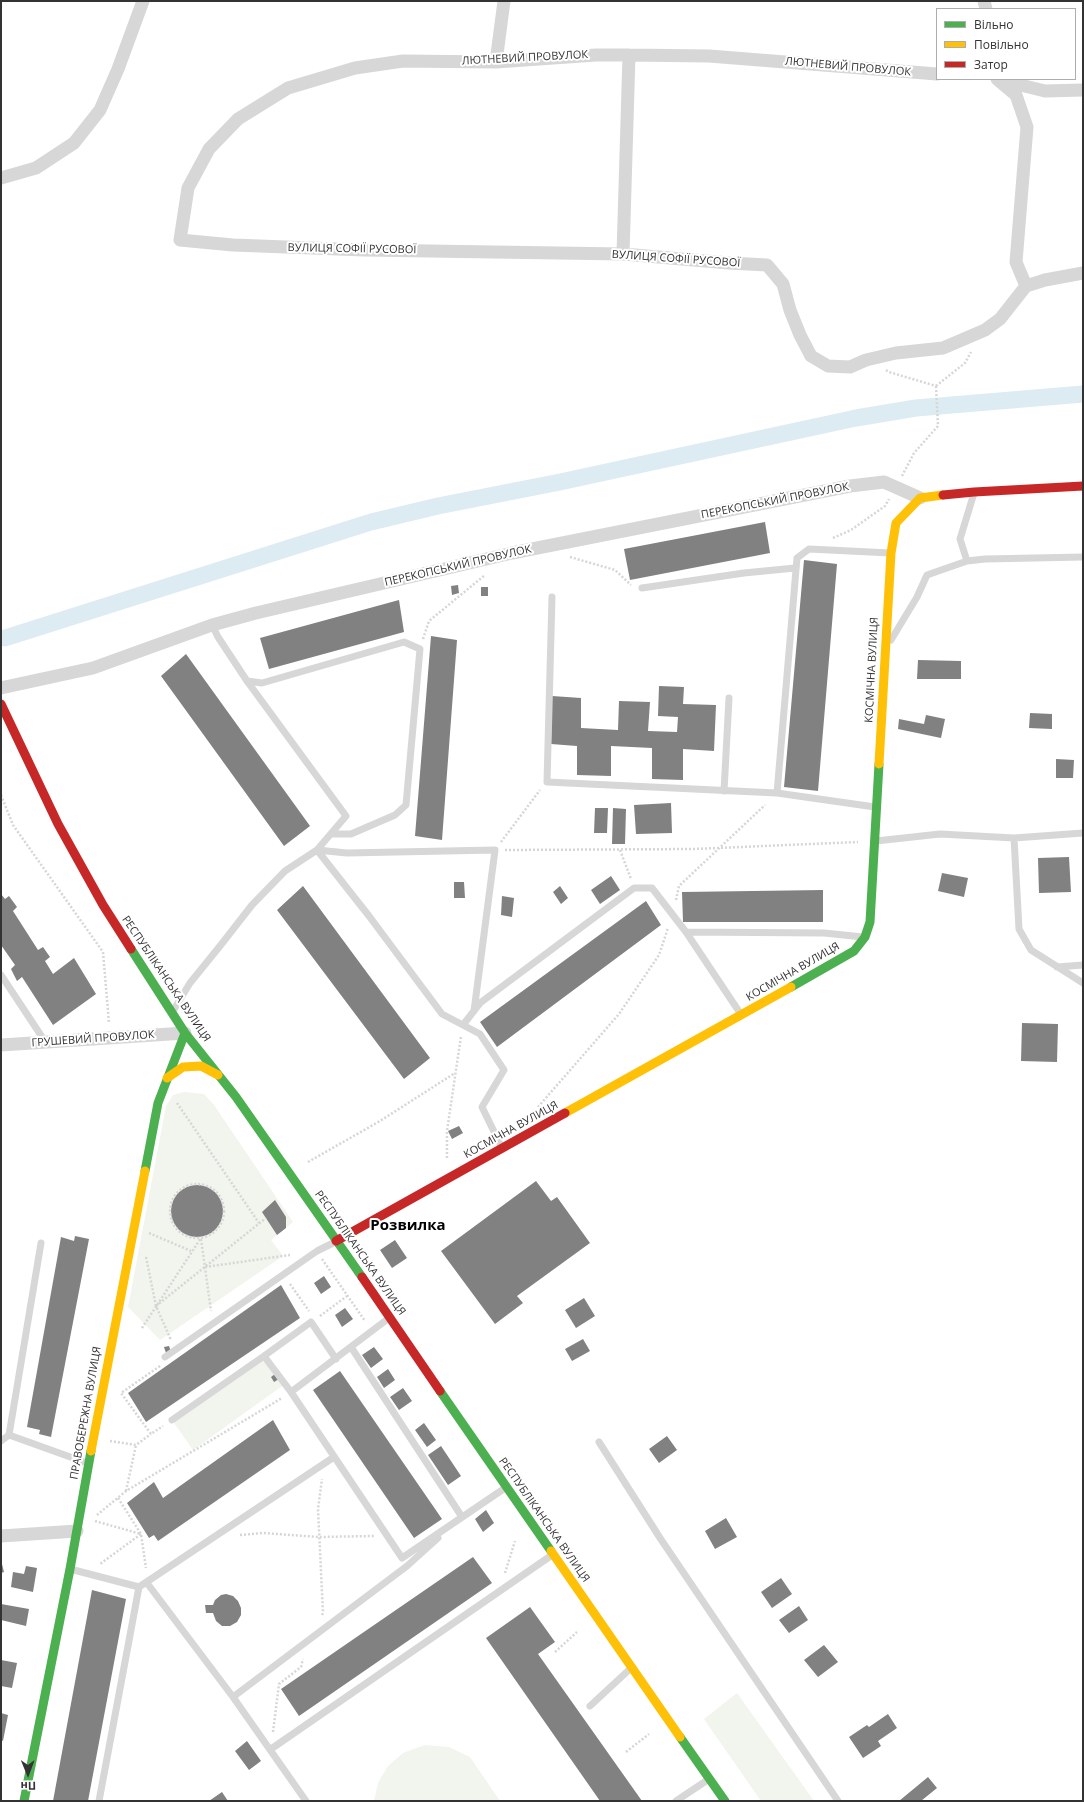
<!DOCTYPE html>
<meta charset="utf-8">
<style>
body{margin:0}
#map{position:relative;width:1084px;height:1802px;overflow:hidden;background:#fff;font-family:"Open Sans",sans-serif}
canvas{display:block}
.frame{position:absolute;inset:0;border:2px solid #333;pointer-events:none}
.legend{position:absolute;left:936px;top:8px;width:140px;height:72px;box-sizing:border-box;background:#fff;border:1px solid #adadad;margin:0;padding:5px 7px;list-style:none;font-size:12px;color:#333}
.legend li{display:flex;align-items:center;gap:8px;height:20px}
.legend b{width:20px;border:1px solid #adadad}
.north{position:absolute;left:8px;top:1754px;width:40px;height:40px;-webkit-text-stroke:3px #fff;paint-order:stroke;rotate:179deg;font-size:11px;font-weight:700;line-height:16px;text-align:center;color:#333}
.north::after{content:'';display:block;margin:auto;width:14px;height:18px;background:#333;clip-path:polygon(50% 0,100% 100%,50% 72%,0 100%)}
</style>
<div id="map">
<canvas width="1084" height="1802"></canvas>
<div class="frame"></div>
<ul class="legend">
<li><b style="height:5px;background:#4caf50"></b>Вільно</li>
<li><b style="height:5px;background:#ffc107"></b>Повільно</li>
<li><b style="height:5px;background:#c62828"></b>Затор</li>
</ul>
<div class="north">Пн</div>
</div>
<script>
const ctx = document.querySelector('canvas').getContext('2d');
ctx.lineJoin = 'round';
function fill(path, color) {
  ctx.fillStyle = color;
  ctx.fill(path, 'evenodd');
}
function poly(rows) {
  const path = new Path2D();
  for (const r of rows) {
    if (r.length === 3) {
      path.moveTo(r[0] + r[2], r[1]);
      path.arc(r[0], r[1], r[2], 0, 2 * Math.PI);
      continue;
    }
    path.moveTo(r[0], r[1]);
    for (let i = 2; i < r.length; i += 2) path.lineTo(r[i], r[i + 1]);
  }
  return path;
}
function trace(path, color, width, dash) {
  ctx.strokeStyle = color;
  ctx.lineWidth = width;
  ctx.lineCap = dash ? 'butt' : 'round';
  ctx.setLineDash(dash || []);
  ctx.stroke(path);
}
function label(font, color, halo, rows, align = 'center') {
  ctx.font = font + ' "Open Sans",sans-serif';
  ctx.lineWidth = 4;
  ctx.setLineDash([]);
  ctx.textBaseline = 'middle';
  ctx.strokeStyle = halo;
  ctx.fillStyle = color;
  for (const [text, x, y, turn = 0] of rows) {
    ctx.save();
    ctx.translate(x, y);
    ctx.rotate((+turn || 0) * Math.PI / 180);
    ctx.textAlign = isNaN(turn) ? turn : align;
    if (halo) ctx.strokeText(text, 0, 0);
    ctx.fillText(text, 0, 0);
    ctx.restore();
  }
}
fill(poly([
 [184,1092,204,1094,214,1105,293,1222,271,1240,283,1256,160,1340,128,1307,166,1106,173,1095],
 [264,1356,285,1384,193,1450,172,1420],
 [737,1693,814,1801,761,1801,704,1719],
 [425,1745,449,1747,470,1757,500,1801,374,1801,378,1783,388,1766,403,1753]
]), '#f1f5ed');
trace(poly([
 [5,638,371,522,438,506,560,482,856,418,916,408,1083,394]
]), '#ddebf3', 17);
fill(poly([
 [765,522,770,553,630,580,624,549],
 [804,560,837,564,818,791,784,787],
 [458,585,459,593,452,595,451,586],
 [481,587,488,587,488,596,481,596],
 [399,600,404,632,269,669,260,638],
 [431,636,457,640,442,840,415,836],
 [186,654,310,826,284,846,161,676],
 [918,660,961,661,961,679,917,679],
 [659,686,684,687,683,704,716,705,714,751,683,749,683,780,652,779,652,748,611,746,611,776,577,775,577,746,551,744,552,696,581,698,581,728,618,730,619,701,650,702,648,731,677,732,678,717,658,716],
 [1030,713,1052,714,1052,729,1029,728],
 [926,715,945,719,941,738,898,729,899,719,924,724],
 [1056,759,1074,760,1073,778,1056,778],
 [671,803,672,833,636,834,634,805],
 [595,808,608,808,607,833,594,833],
 [613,808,626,809,625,844,612,844],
 [1069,857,1071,892,1039,893,1038,858],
 [942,873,968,878,964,897,938,891],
 [611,876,620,890,600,904,591,890],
 [454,882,464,882,465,898,454,898],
 [303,886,430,1058,404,1079,277,910],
 [560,886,568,898,561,904,553,892],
 [823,890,823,922,683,922,682,892],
 [1,894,5,899,9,896,17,907,13,911,38,950,43,947,50,957,45,961,53,974,74,958,96,994,53,1025,22,977,17,981,11,969,15,965,1,945],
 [502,896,514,898,512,917,501,915],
 [646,901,661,925,497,1047,480,1022],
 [1022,1023,1058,1024,1057,1062,1021,1061],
 [459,1126,463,1133,452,1139,448,1131],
 [536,1181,551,1201,557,1197,590,1243,517,1296,523,1303,495,1324,441,1251],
 [197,1211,26],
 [275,1200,286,1217,286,1228,277,1235,262,1212],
 [75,1236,89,1239,51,1437,39,1434,40,1430,27,1427,61,1237,74,1241],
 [395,1240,407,1258,392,1268,380,1250],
 [324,1276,331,1287,321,1294,314,1283],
 [281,1285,300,1318,146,1422,128,1393],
 [584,1298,595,1316,576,1328,565,1310],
 [345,1308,353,1319,342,1327,335,1315],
 [583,1339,590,1351,572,1361,565,1349],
 [169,1346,171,1352,166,1353,164,1347],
 [374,1347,383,1359,371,1368,362,1355],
 [388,1369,395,1380,384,1388,377,1377],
 [340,1371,442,1519,414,1538,313,1390],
 [275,1374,279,1379,274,1382,271,1377],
 [403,1388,412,1401,399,1410,390,1397],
 [273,1420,290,1450,158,1541,154,1535,149,1538,127,1503,154,1482,163,1498],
 [424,1423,436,1440,427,1447,415,1430],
 [667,1436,677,1450,659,1463,649,1449],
 [441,1446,461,1476,448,1485,428,1455],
 [486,1510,494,1523,483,1532,475,1519],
 [726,1518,737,1537,715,1549,705,1531],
 [473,1557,492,1583,299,1716,281,1689],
 [1,1560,4,1572,1,1573],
 [26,1566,37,1568,33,1592,11,1587,13,1572,24,1574],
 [781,1578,792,1594,772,1608,761,1592],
 [92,1590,126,1599,88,1801,53,1801],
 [226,1594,233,1596,238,1601,241,1608,241,1615,237,1622,230,1626,222,1626,216,1621,213,1613,206,1613,205,1605,213,1605,215,1600,221,1595],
 [1,1604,29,1609,26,1626,1,1620],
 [799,1606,808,1620,789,1633,779,1620],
 [530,1607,555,1642,538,1654,642,1801,600,1801,486,1638],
 [824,1645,838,1662,818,1677,804,1660],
 [1,1660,17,1663,12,1688,1,1686],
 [1,1713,8,1715,3,1741,1,1740],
 [888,1714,897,1728,878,1741,881,1746,863,1758,849,1737,867,1725,869,1727],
 [247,1741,261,1761,249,1770,235,1751],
 [928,1777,937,1788,921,1801,899,1801],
 [222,1792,228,1801,209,1801]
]), '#818181');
trace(poly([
 [886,370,889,372,936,386],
 [936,386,965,363,971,352],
 [902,476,914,453,938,426,936,386],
 [833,538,851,530,885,506,889,499],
 [570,557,615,570,631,585],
 [423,639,429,621,485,575],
 [1,795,13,825,103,952,109,1023],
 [501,842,540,790],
 [505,850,693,849,858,842],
 [620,850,631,879],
 [676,900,679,886,765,805],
 [177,1103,259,1223],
 [538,1107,619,1014,659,955,668,928],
 [447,1158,447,1131,461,1036],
 [308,1162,380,1121,455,1073],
 [197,1211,27],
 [149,1233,191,1251],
 [201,1239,211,1311],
 [146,1257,156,1306,171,1340],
 [322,1259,365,1321],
 [205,1267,290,1255],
 [290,1284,309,1311],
 [156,1306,266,1218],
 [320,1316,347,1296],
 [142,1328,201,1238],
 [160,1366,121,1393,151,1434,163,1426],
 [110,1441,136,1445,151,1434],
 [126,1491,136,1445],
 [118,1498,141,1534,146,1568],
 [97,1515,126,1491,282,1398],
 [95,1521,141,1534,100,1564],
 [240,1535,263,1533,319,1537,374,1536],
 [505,1573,515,1541],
 [322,1615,323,1613,318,1509,322,1479],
 [555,1652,577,1632],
 [273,1732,279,1684,301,1667,303,1659],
 [626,1752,649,1734]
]), '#d6d6d6', 2.5, [2, 2]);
trace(poly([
 [967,561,960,539,974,493],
 [642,588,744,573,795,568],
 [552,597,547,782,777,793],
 [212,625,218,637,247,681,346,816,317,850,369,916,442,1014,480,1034,504,1070,482,1107,502,1148],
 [891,640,917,597,927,575,967,561,985,559,1083,557],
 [247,681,262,683,404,642,420,649,406,805,395,815,351,834,332,834],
 [724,791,729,698],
 [875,807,777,793,797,558,809,549,890,553],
 [1014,838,1019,929,1031,950,1083,983],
 [876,841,940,834,1014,838,1083,833],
 [686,932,740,1013],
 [1057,967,1083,965],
 [1,975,46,1043],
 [173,1011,190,983,220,946,252,905,285,871,317,850,347,853,495,850,474,1011],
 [463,1025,480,1003,634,888,652,888,686,932,824,933,863,937],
 [41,1243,9,1435,87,1463],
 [351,1347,462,1517],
 [264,1356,311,1322,336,1359],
 [165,1357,317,1251,335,1242],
 [291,1392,402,1558,505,1488],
 [172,1420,264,1356,291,1392,389,1318],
 [1,1441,9,1435],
 [599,1442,660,1538,838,1801],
 [70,1569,139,1587,334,1457],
 [147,1583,233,1697,306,1801],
 [233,1697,407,1566,438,1538],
 [590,1706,631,1668],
 [271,1749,552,1555],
 [99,1801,139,1587],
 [676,1801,709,1779]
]), '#d7d7d7', 7);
trace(poly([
 [984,1,986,9],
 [496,62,504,1],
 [937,74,709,56,629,55,596,55,496,62,403,61,355,68,288,88,238,119,209,149,188,188,180,240,233,245,365,250,623,254,729,263,767,265,783,284,790,310,800,335,811,356,828,366,850,367,866,360,896,353,943,348,985,330,1000,319,1026,286,1045,280,1083,273],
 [997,79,1016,95,1027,127,1016,262,1026,286],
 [1000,80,1045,91,1083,90],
 [1,178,36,168,74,143,100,110,118,69,143,1],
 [623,254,629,55],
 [1,688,93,668,212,625,256,613,512,553,850,486,884,482,920,498],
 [1,1045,185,1033],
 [1,1536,77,1531]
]), '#d7d7d7', 13);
trace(poly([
 [131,949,185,1033,236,1097,362,1277],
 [791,987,854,951,865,937,870,922,879,764],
 [145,1171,158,1103,185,1033],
 [440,1391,551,1551],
 [680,1737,725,1801],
 [24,1801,70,1569,91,1451]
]), '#4caf50', 9);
trace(poly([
 [879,764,891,553,896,523,920,498,943,495],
 [167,1078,183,1067,201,1066,218,1075],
 [565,1113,791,987],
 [91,1451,145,1171],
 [551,1551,680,1737]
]), '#ffc107', 9);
trace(poly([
 [943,495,974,492,1083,486],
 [1,704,58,824,103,905,131,949],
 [336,1241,565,1113],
 [362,1277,440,1391]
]), '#c62828', 9);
label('11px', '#333', '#fff', [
 ["ЛЮТНЕВИЙ ПРОВУЛОК",525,58,-3],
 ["ЛЮТНЕВИЙ ПРОВУЛОК",848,67,5],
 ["ВУЛИЦЯ СОФІЇ РУСОВОЇ",352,249,1],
 ["ВУЛИЦЯ СОФІЇ РУСОВОЇ",676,259,4],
 ["ПЕРЕКОПСЬКИЙ ПРОВУЛОК",775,501,-11],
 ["ПЕРЕКОПСЬКИЙ ПРОВУЛОК",458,566,-13],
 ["КОСМІЧНА ВУЛИЦЯ",872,670,-87],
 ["КОСМІЧНА ВУЛИЦЯ",793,972,-30],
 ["РЕСПУБЛІКАНСЬКА ВУЛИЦЯ",166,979,56],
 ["ГРУШЕВИЙ ПРОВУЛОК",93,1039,-4],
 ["КОСМІЧНА ВУЛИЦЯ",511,1130,-29],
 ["РЕСПУБЛІКАНСЬКА ВУЛИЦЯ",360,1253,55],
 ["ПРАВОБЕРЕЖНА ВУЛИЦЯ",86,1413,-80],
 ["РЕСПУБЛІКАНСЬКА ВУЛИЦЯ",544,1520,55]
]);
label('bold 15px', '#000', '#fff', [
 ["Розвилка",408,1226]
]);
</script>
